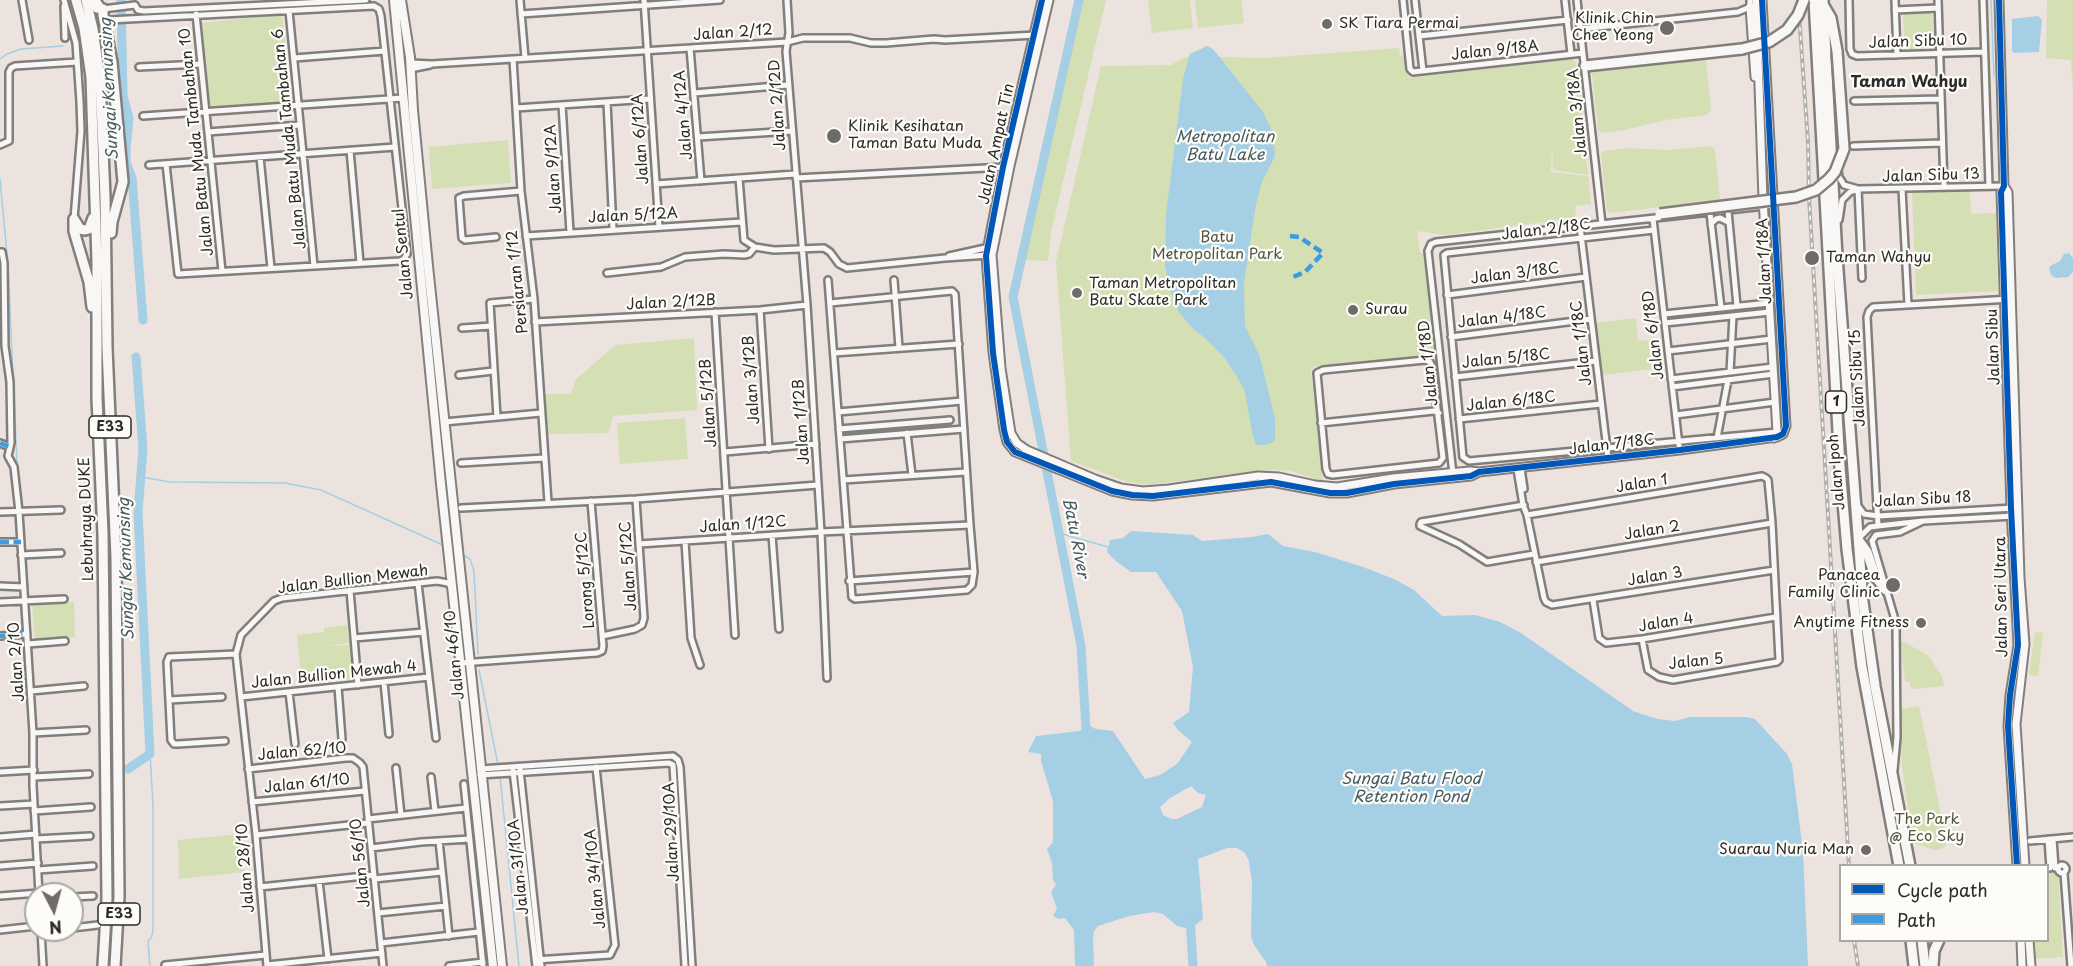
<!DOCTYPE html>
<style>
body{margin:0}
#map{position:relative;width:2073px;height:966px;overflow:hidden;background:#ece3de;font-family:"Playpen Sans",sans-serif}
canvas{display:block}
.legend{position:absolute;left:1839px;top:864px;width:210px;height:78px;box-sizing:border-box;background:#fdfcf7;border:2px solid #a9a8a5;margin:0;padding:8px 10px;list-style:none;font-size:18px;color:#2b2b2b}
.legend li{display:flex;align-items:center;gap:12px;height:30px}
.legend b{width:30px;border:2px solid #a9a8a5}
.north{position:absolute;left:24px;top:882px;width:60px;height:60px;box-sizing:border-box;background:#fdfcf7;border:2px solid #a9a8a5;border-radius:50%;rotate:174deg;font-size:16px;font-weight:700;line-height:24px;text-align:center;color:#2b2b2b}
.north::after{content:'';display:block;margin:auto;width:21px;height:27px;background:#6f6b6a;clip-path:polygon(50% 0,100% 100%,50% 72%,0 100%)}
</style>
<div id="map">
<canvas width="2073" height="966"></canvas>
<ul class="legend">
<li><b style="height:8px;background:#0057b8"></b>Cycle path</li>
<li><b style="height:8px;background:#3d9ce1"></b>Path</li>
</ul>
<div class="north">N</div>
</div>
<script>
const ctx = document.querySelector('canvas').getContext('2d');
ctx.lineJoin = 'round';
function fill(path, color) {
  ctx.fillStyle = color;
  ctx.fill(path, 'evenodd');
}
function poly(rows) {
  const path = new Path2D();
  for (const r of rows) {
    if (r.length === 3) {
      path.moveTo(r[0] + r[2], r[1]);
      path.arc(r[0], r[1], r[2], 0, 2 * Math.PI);
      continue;
    }
    path.moveTo(r[0], r[1]);
    for (let i = 2; i < r.length; i += 2) path.lineTo(r[i], r[i + 1]);
  }
  return path;
}
function trace(path, color, width, dash) {
  ctx.strokeStyle = color;
  ctx.lineWidth = width;
  ctx.lineCap = dash ? 'butt' : 'round';
  ctx.setLineDash(dash || []);
  ctx.stroke(path);
}
function label(font, color, halo, rows, align = 'center') {
  ctx.font = font + ' "Playpen Sans",sans-serif';
  ctx.lineWidth = 4.5;
  ctx.setLineDash([]);
  ctx.textBaseline = 'middle';
  ctx.strokeStyle = halo;
  ctx.fillStyle = color;
  for (const [text, x, y, turn = 0] of rows) {
    ctx.save();
    ctx.translate(x, y);
    ctx.rotate((+turn || 0) * Math.PI / 180);
    ctx.textAlign = isNaN(turn) ? turn : align;
    if (halo) ctx.strokeText(text, 0, 0);
    ctx.fillText(text, 0, 0);
    ctx.restore();
  }
}
fill(poly([
 [1083,0,1106,0,1051,232,1048,261,1024,260],
 [1148,0,1190,0,1193,28,1152,33],
 [1195,0,1241,0,1244,23,1198,28],
 [2047,0,2073,0,2073,91,2071,60,2046,58],
 [1928,12,1932,15,1934,44,1931,48,1909,49,1905,46,1903,16,1906,13],
 [282,14,291,102,209,107,202,23],
 [1207,46,1211,47,1219,57,1264,58,1399,48,1400,56,1404,55,1409,78,1572,59,1576,63,1585,144,1573,143,1585,145,1588,175,1553,170,1552,141,1551,172,1588,176,1591,204,1575,206,1576,218,1444,235,1417,231,1420,253,1425,253,1436,356,1315,366,1311,370,1323,482,1292,471,1271,470,1147,485,1128,482,1071,461,1056,262,1101,66,1171,65],
 [1706,59,1711,110,1706,115,1665,120,1624,130,1602,133,1598,130,1592,74,1595,71],
 [508,140,511,183,432,189,429,147],
 [1710,146,1715,150,1720,200,1610,213,1607,210,1601,154,1604,151,1626,148,1668,150],
 [1970,191,1971,214,1996,213,1998,291,1916,295,1912,192],
 [1636,318,1638,341,1660,339,1663,368,1601,375,1596,323],
 [694,338,697,410,613,416,609,433,547,434,545,394,571,394,576,379,616,345],
 [685,418,688,459,620,464,617,423],
 [74,602,75,637,35,639,32,603],
 [347,625,349,643,326,646,349,645,353,679,302,684,297,635,324,632,324,628],
 [2035,632,2043,633,2038,676,2029,675],
 [1900,640,1928,655,1942,676,1944,686,1912,689,1909,682,1905,681],
 [1919,706,1945,834,1946,845,1942,849,1934,850,1913,843,1902,767,1898,710],
 [239,834,244,872,179,879,178,840],
 [2058,872,2063,957,2032,959,2031,941,2048,940,2048,873]
]), '#d4dfb4');
fill(poly([
 [2038,16,2042,20,2039,52,2014,53,2012,51,2012,19],
 [1207,46,1214,50,1263,112,1271,129,1274,143,1275,156,1262,182,1256,204,1244,283,1245,326,1260,357,1275,419,1275,441,1265,445,1256,445,1252,432,1245,392,1239,380,1224,357,1205,338,1192,328,1178,311,1169,286,1165,265,1166,215,1183,79,1190,54],
 [2069,253,2073,258,2073,272,2068,277,2056,278,2052,276,2049,269,2050,266,2060,261,2064,254],
 [1131,531,1193,535,1202,541,1252,537,1268,534,1283,546,1315,552,1363,567,1394,579,1414,590,1442,616,1475,615,1500,622,1521,633,1633,711,1657,719,1675,721,1690,717,1746,717,1755,719,1787,754,1792,764,1803,852,1808,966,1267,966,1266,962,1254,945,1251,936,1252,883,1249,861,1245,853,1237,848,1227,848,1198,859,1203,919,1191,929,1177,926,1163,914,1154,912,1129,916,1098,926,1094,931,1093,937,1094,966,1075,966,1074,930,1065,918,1059,919,1053,916,1057,908,1051,892,1056,885,1053,880,1052,863,1047,849,1053,842,1053,801,1041,761,1041,754,1028,752,1036,736,1080,731,1086,724,1096,729,1113,731,1145,779,1160,775,1177,764,1192,742,1178,730,1173,723,1189,712,1193,667,1182,611,1156,572,1131,572,1117,562,1107,552,1110,540,1123,538],
 [1191,786,1198,793,1206,795,1202,807,1177,819,1171,819,1163,815,1160,807,1170,798]
]), '#a4cfe4');
trace(poly([
 [1991,0,1994,76],
 [0,59,7,54,21,49,63,46],
 [0,179,8,265,17,464],
 [142,477,170,482,285,483,321,490,445,546],
 [1059,533,1108,547],
 [460,553,470,559,474,571,478,654],
 [479,670,498,765],
 [500,776,519,966],
 [150,966,148,941,151,938,153,931,153,805,150,754]
]), '#a4cfe4', 1.5);
trace(poly([
 [121,0,123,96,129,118,126,149,126,162,132,178,143,320],
 [1079,0,1013,297,1081,646,1086,729,1090,732],
 [128,769,150,754,138,512,143,449,136,357],
 [1190,917,1193,966]
]), '#a4cfe4', 9);
const street = poly([
 [22,0,29,40],
 [64,0,76,43,80,102,81,131,74,219],
 [97,0,103,9,135,5,138,10,144,11,366,0],
 [520,0,525,58],
 [644,0,659,227],
 [787,0,789,33,786,51,807,305,821,532,827,678],
 [1403,0,1410,69,1413,72,1583,53],
 [1415,0,1423,71],
 [1565,0,1571,54],
 [1577,0,1602,224],
 [1849,0,1850,49,1852,54,1857,56,1984,52],
 [1895,0,1897,55],
 [1938,0,1944,186],
 [1983,0,1989,186],
 [64,6,65,38],
 [1895,10,1938,8],
 [289,11,314,266],
 [196,14,222,271],
 [521,14,720,0],
 [109,20,374,6,379,9,381,16,407,254,404,259,400,261,178,274,166,164],
 [1580,29,1738,12,1750,7,1750,0],
 [1419,36,1568,20],
 [690,48,701,181],
 [294,58,385,51],
 [513,59,521,191,534,299,548,502],
 [410,63,432,64,787,42,803,38,850,38,871,43,886,43,934,39,945,40,1035,35],
 [139,67,201,64],
 [410,69,430,65],
 [694,93,788,85],
 [1854,101,1940,99],
 [607,102,613,229],
 [562,105,570,232],
 [516,108,650,99],
 [143,116,403,98],
 [208,132,300,125],
 [698,137,792,131],
 [0,145,9,141,9,72,11,68,15,66,77,62],
 [1853,146,1941,143],
 [350,150,360,263],
 [260,157,271,268],
 [149,165,395,147],
 [1838,170,1839,177,1844,185,1858,189,2004,186],
 [739,178,744,240,755,247,774,250,824,248,830,252,839,264,847,268,945,258,989,255],
 [796,178,1005,167],
 [656,184,795,174],
 [1858,189,1862,278],
 [1902,189,1908,305],
 [1728,211,1737,306],
 [1710,213,1721,308],
 [1653,219,1679,445],
 [1839,220,1842,200,1850,192,1856,190],
 [1711,224,1716,219,1720,218,1728,222],
 [1580,226,1608,458],
 [1654,230,1447,253,1444,255,1463,457,1469,461,1777,432],
 [526,236,741,222],
 [496,237,465,240,462,238,459,198,464,196,521,191],
 [0,252,2,252,4,263,5,346,10,382,11,443,8,456,14,467,19,512,33,733,33,786,39,894],
 [949,256,990,247],
 [607,273,661,267,685,257,724,254,744,255,749,254,755,247],
 [828,280,852,597,855,599,967,590,972,585,974,572,970,525],
 [894,280,899,348],
 [1447,295,1586,277],
 [760,310,769,449],
 [715,312,735,635],
 [1664,314,1769,303],
 [535,322,760,310,807,305],
 [1665,323,1770,312],
 [462,328,491,326],
 [1451,337,1591,319],
 [1668,351,1772,339],
 [834,353,959,344],
 [1425,360,1430,362,1432,366,1443,458,1439,463,1333,475,1328,474,1326,469,1317,373,1323,370,1425,360],
 [1730,372,1733,316],
 [459,375,493,371],
 [1455,377,1596,361],
 [1671,379,1773,367],
 [1672,387,1774,374],
 [838,412,962,401],
 [1676,415,1775,402],
 [497,417,490,303,534,299],
 [1459,419,1601,404],
 [444,422,541,413],
 [1321,423,1434,411,1439,413],
 [839,429,950,420],
 [907,433,912,475],
 [1717,438,1728,380],
 [840,439,964,429],
 [0,443,10,447],
 [725,452,816,444],
 [461,463,544,458],
 [1521,468,1524,489],
 [1517,469,1523,505,1527,515,1544,598,1546,602,1552,605,1774,570],
 [1453,474,1428,251,1431,244,1436,242,1774,205],
 [843,480,966,472],
 [1524,505,1421,522,1420,524,1420,526,1459,544,1487,562,1534,554],
 [1858,506,1864,514,1878,516,2013,508],
 [461,508,636,499,818,485],
 [0,512,61,510],
 [1527,515,1762,476,1766,478,1768,480,1772,523,1779,660,1777,662,1673,680,1659,677,1648,670,1642,639],
 [1878,526,1867,317,1869,311,1873,307,2011,299],
 [772,535,779,629],
 [1858,539,1870,527,1878,526,1923,521,2014,516],
 [685,541,691,638,700,665],
 [0,542,21,542],
 [639,544,821,532,970,525,955,294,952,291,830,303],
 [21,555,61,553],
 [1536,562,1772,523],
 [849,581,974,572],
 [418,583,436,738],
 [0,586,24,587],
 [350,590,358,685],
 [1593,600,1599,638,1606,643,1642,639,1776,617],
 [0,602,64,599],
 [0,636,27,634],
 [602,636,635,629,642,625,644,618,636,499],
 [354,638,424,632],
 [28,644,65,641],
 [461,663,597,653,602,651,603,646,591,501],
 [384,682,389,734],
 [338,687,342,739],
 [31,691,84,686],
 [289,692,295,744],
 [241,697,429,677],
 [169,700,222,697],
 [33,733,86,730],
 [225,741,178,744,174,744,171,740,167,662,169,657,236,654],
 [396,768,401,815],
 [248,769,346,758,353,758,360,763,363,767,383,966],
 [480,769,673,756,678,760,680,767,692,966],
 [520,770,541,966],
 [1894,770,1897,737,1896,623,1872,541,1876,535,1900,532,1923,521],
 [513,771,536,966],
 [0,772,34,770],
 [480,775,669,763,673,765,685,966],
 [34,777,89,774],
 [431,777,435,811],
 [464,784,483,966],
 [252,802,365,791],
 [0,806,34,804],
 [34,811,91,807],
 [368,819,466,808],
 [256,835,368,823],
 [0,837,36,834],
 [36,839,90,836],
 [2048,839,2050,868],
 [2053,839,2055,868],
 [439,841,449,936],
 [2030,841,2073,837],
 [371,848,421,842,470,839],
 [2062,869,4],
 [0,866,38,863],
 [38,870,93,866],
 [2064,873,2071,966],
 [374,879,442,872],
 [319,881,328,959],
 [260,887,374,875],
 [0,896,39,893],
 [72,897,93,896],
 [378,913,446,906],
 [72,928,98,925],
 [0,930,36,926],
 [41,930,43,966],
 [381,943,479,932],
 [535,960,610,955,615,945,596,767],
 [165,965,266,955],
 [267,965,382,953],
 [267,966,256,835,236,654,241,635,274,601,282,598,437,581,448,583,452,588],
 [449,966,483,962]
]);
const secondary = poly([
 [1042,0,1003,167,986,256,993,353,1004,430,1007,442,1015,452,1112,491,1132,495,1153,496,1271,482,1330,493,1347,493,1394,484,1471,476,1479,472,1680,450,1777,437,1783,434,1786,426,1762,0],
 [1049,0,1010,166,992,255,1001,368,1011,433,1017,443,1027,450,1095,479,1121,488,1143,491,1169,489,1258,476,1279,477,1315,485,1337,487,1393,478,1470,471,1479,472],
 [1756,0,1763,199,1777,432,1774,438],
 [1999,0,2004,186,2001,192,2011,508,2018,645,2010,695,2008,726,2017,866],
 [1750,7,1755,77],
 [2004,186,2008,192,2020,578,2025,644,2016,724,2025,866],
 [2021,940,2022,966],
 [2029,940,2031,966]
]);
const primary = poly([
 [394,0,441,484,493,966],
 [401,0,410,57,413,110,428,266,502,966]
]);
const highway = poly([
 [76,0,84,28,91,77,97,261,97,398,103,534,107,898,103,966],
 [86,0,93,29,100,79,105,197,107,348,116,557,119,897,115,966],
 [91,0,97,8,103,9,103,15,112,62,123,182,112,222,111,233],
 [1814,0,1840,467,1847,549,1862,667,1899,866],
 [1823,0,1837,257,1863,602,1875,686,1910,866],
 [1824,6,1831,18,1837,51],
 [1585,66,1742,49],
 [74,219,74,231,89,282,92,307],
 [74,219,80,229,85,230,89,229,93,218],
 [1859,541,1867,552,1875,576,1886,590],
 [1911,940,1914,966],
 [1922,940,1925,966],
 [1933,966,1934,951,1939,940]
]);
trace(street, '#827e7c', 10);
trace(secondary, '#827e7c', 11);
trace(primary, '#827e7c', 12);
trace(highway, '#827e7c', 14);
trace(street, '#f9f7f5', 5);
trace(secondary, '#f9f7f5', 7);
trace(primary, '#f9f7f5', 8);
trace(highway, '#f9f7f5', 9);
const rail = poly([
 [1798,0,1808,142,1809,197,1849,866],
 [1854,940,1858,966]
]);
trace(rail, '#b2b0ae', 4);
trace(rail, '#fdfcf7', 1.5, [4.5]);
const highwayBridge = poly([
 [1742,49,1769,42,1787,30,1798,15,1804,0],
 [1660,214,1796,197,1816,190,1829,179,1835,172,1844,149,1837,51]
]);
trace(highwayBridge, '#827e7c', 14, []);
trace(highwayBridge, '#f9f7f5', 9);
trace(poly([
 [1290,236,1299,237,1323,253,1305,272,1293,277],
 [0,443,10,447],
 [0,542,21,542],
 [0,636,27,634]
]), '#3d9ce1', 4.5, [9, 4.5]);
trace(poly([
 [1042,0,1003,167,986,256,993,353,1004,430,1007,442,1015,452,1112,491,1132,495,1153,496,1271,482,1330,493,1347,493,1394,484,1471,476,1479,472,1680,450,1777,437,1783,434,1786,426,1762,0],
 [1999,0,2004,186,2001,192,2011,508,2018,645,2010,695,2008,726,2017,866]
]), '#0057b8', 6);
for (const [x, y, r, color] of [
 [1327,24,6,"#6f6b6a"],
 [1667,28,8,"#6f6b6a"],
 [834,136,8,"#6f6b6a"],
 [1812,258,8,"#6f6b6a"],
 [1077,293,6,"#6f6b6a"],
 [1353,310,6,"#6f6b6a"],
 [1893,585,8,"#6f6b6a"],
 [1921,623,6,"#6f6b6a"],
 [1866,850,6,"#6f6b6a"]
]) {
  const dot = new Path2D();
  dot.arc(x, y, r, 0, 2 * Math.PI);
  ctx.fillStyle = color;
  ctx.fill(dot);
  trace(dot, '#fdfcf7', 2);
}
for (const [x, y, w] of [
 [1836,402,21],
 [110,427,42],
 [119,914,42]
]) {
  const box = new Path2D();
  box.roundRect(x - w / 2, y - 11, w, 22, 4.5);
  ctx.fillStyle = '#fdfcf7';
  ctx.fill(box);
  trace(box, '#2b2b2b', 1.5);
}
label('bold 14px', '#2b2b2b', null, [
 ["1",1836,402],
 ["E33",110,427],
 ["E33",119,914]
]);
label('15px', '#2b2b2b', '#fdfcf7', [
 ["Klinik Chin",1654,19,"right"],
 ["Chee Yeong",1654,36,"right"],
 ["SK Tiara Permai",1339,24],
 ["Klinik Kesihatan",848,127],
 ["Taman Batu Muda",848,144],
 ["Taman Wahyu",1826,258],
 ["Taman Metropolitan",1089,284],
 ["Batu Skate Park",1089,301],
 ["Surau",1365,310],
 ["Panacea",1880,576,"right"],
 ["Family Clinic",1880,593,"right"],
 ["Anytime Fitness",1909,623,"right"],
 ["Suarau Nuria Man",1854,850,"right"]
], 'left');
label('15px', '#2b2b2b', '#fdfcf7', [
 ["Jalan 2/12",733,33,-4],
 ["Jalan Sibu 10",1918,42,-2],
 ["Jalan 9/18A",1495,51,-6],
 ["Jalan 2/12D",778,105,-94],
 ["Jalan 3/18A",1578,113,-96],
 ["Jalan 4/12A",684,115,-95],
 ["Jalan Batu Muda Tambahan 6",290,139,-96],
 ["Jalan 6/12A",641,139,-94],
 ["Jalan Batu Muda Tambahan 10",197,142,-96],
 ["Jalan Ampat Tin",997,144,-78],
 ["Jalan 9/12A",554,169,-94],
 ["Jalan Sibu 13",1931,176,-2],
 ["Jalan 5/12A",633,216,-3],
 ["Jalan 2/18C",1546,230,-7],
 ["Jalan Sentul",404,254,-96],
 ["Jalan 1/18A",1765,261,-93],
 ["Jalan 3/18C",1515,274,-7],
 ["Persiaran 1/12",518,282,-96],
 ["Jalan 2/12B",671,303,-3],
 ["Jalan 4/18C",1502,318,-7],
 ["Jalan 6/18D",1654,335,-97],
 ["Jalan 1/18C",1582,343,-97],
 ["Jalan Sibu",1994,347,-92],
 ["Jalan 5/18C",1506,359,-6],
 ["Jalan 1/18D",1429,363,-96],
 ["Jalan Sibu 15",1858,378,-93],
 ["Jalan 3/12B",752,380,-94],
 ["Jalan 6/18C",1511,402,-6],
 ["Jalan 5/12B",709,403,-94],
 ["Jalan 1/12B",802,422,-94],
 ["Jalan 7/18C",1612,445,-7],
 ["Jalan Ipoh",1837,472,-95],
 ["Jalan 1",1642,484,-9],
 ["Jalan Sibu 18",1923,500,-3],
 ["Lebuhraya DUKE",87,519,-92],
 ["Jalan 1/12C",743,525,-4],
 ["Jalan 2",1652,531,-9],
 ["Jalan 5/12C",629,566,-94],
 ["Jalan 3",1655,577,-9],
 ["Jalan Bullion Mewah",353,580,-7],
 ["Lorong 5/12C",586,580,-95],
 ["Jalan Seri Utara",2002,597,-91],
 ["Jalan 4",1666,623,-9],
 ["Jalan 46/10",455,655,-96],
 ["Jalan 2/10",17,662,-94],
 ["Jalan 5",1696,662,-6],
 ["Jalan Bullion Mewah 4",334,675,-6],
 ["Jalan 62/10",302,752,-5],
 ["Jalan 61/10",307,784,-6],
 ["Jalan 29/10A",672,832,-93],
 ["Jalan 56/10",361,863,-96],
 ["Jalan 31/10A",519,867,-96],
 ["Jalan 28/10",246,868,-95],
 ["Jalan 34/10A",596,879,-96]
]);
label('15px', '#505745', '#fdfcf7', [
 ["Batu",1217,238],
 ["Metropolitan Park",1217,255],
 ["The Park",1927,820],
 ["@ Eco Sky",1927,837]
]);
label('bold 16px', '#2b2b2b', '#fdfcf7', [
 ["Taman Wahyu",1909,83]
]);
label('italic 16px', '#465a63', '#fdfcf7', [
 ["Sungai Kemunsing",110,89,-93],
 ["Metropolitan",1225,138],
 ["Batu Lake",1225,156],
 ["Batu River",1075,538,79],
 ["Sungai Kemunsing",127,569,-92],
 ["Sungai Batu Flood",1411,780],
 ["Retention Pond",1411,798]
]);
</script>
